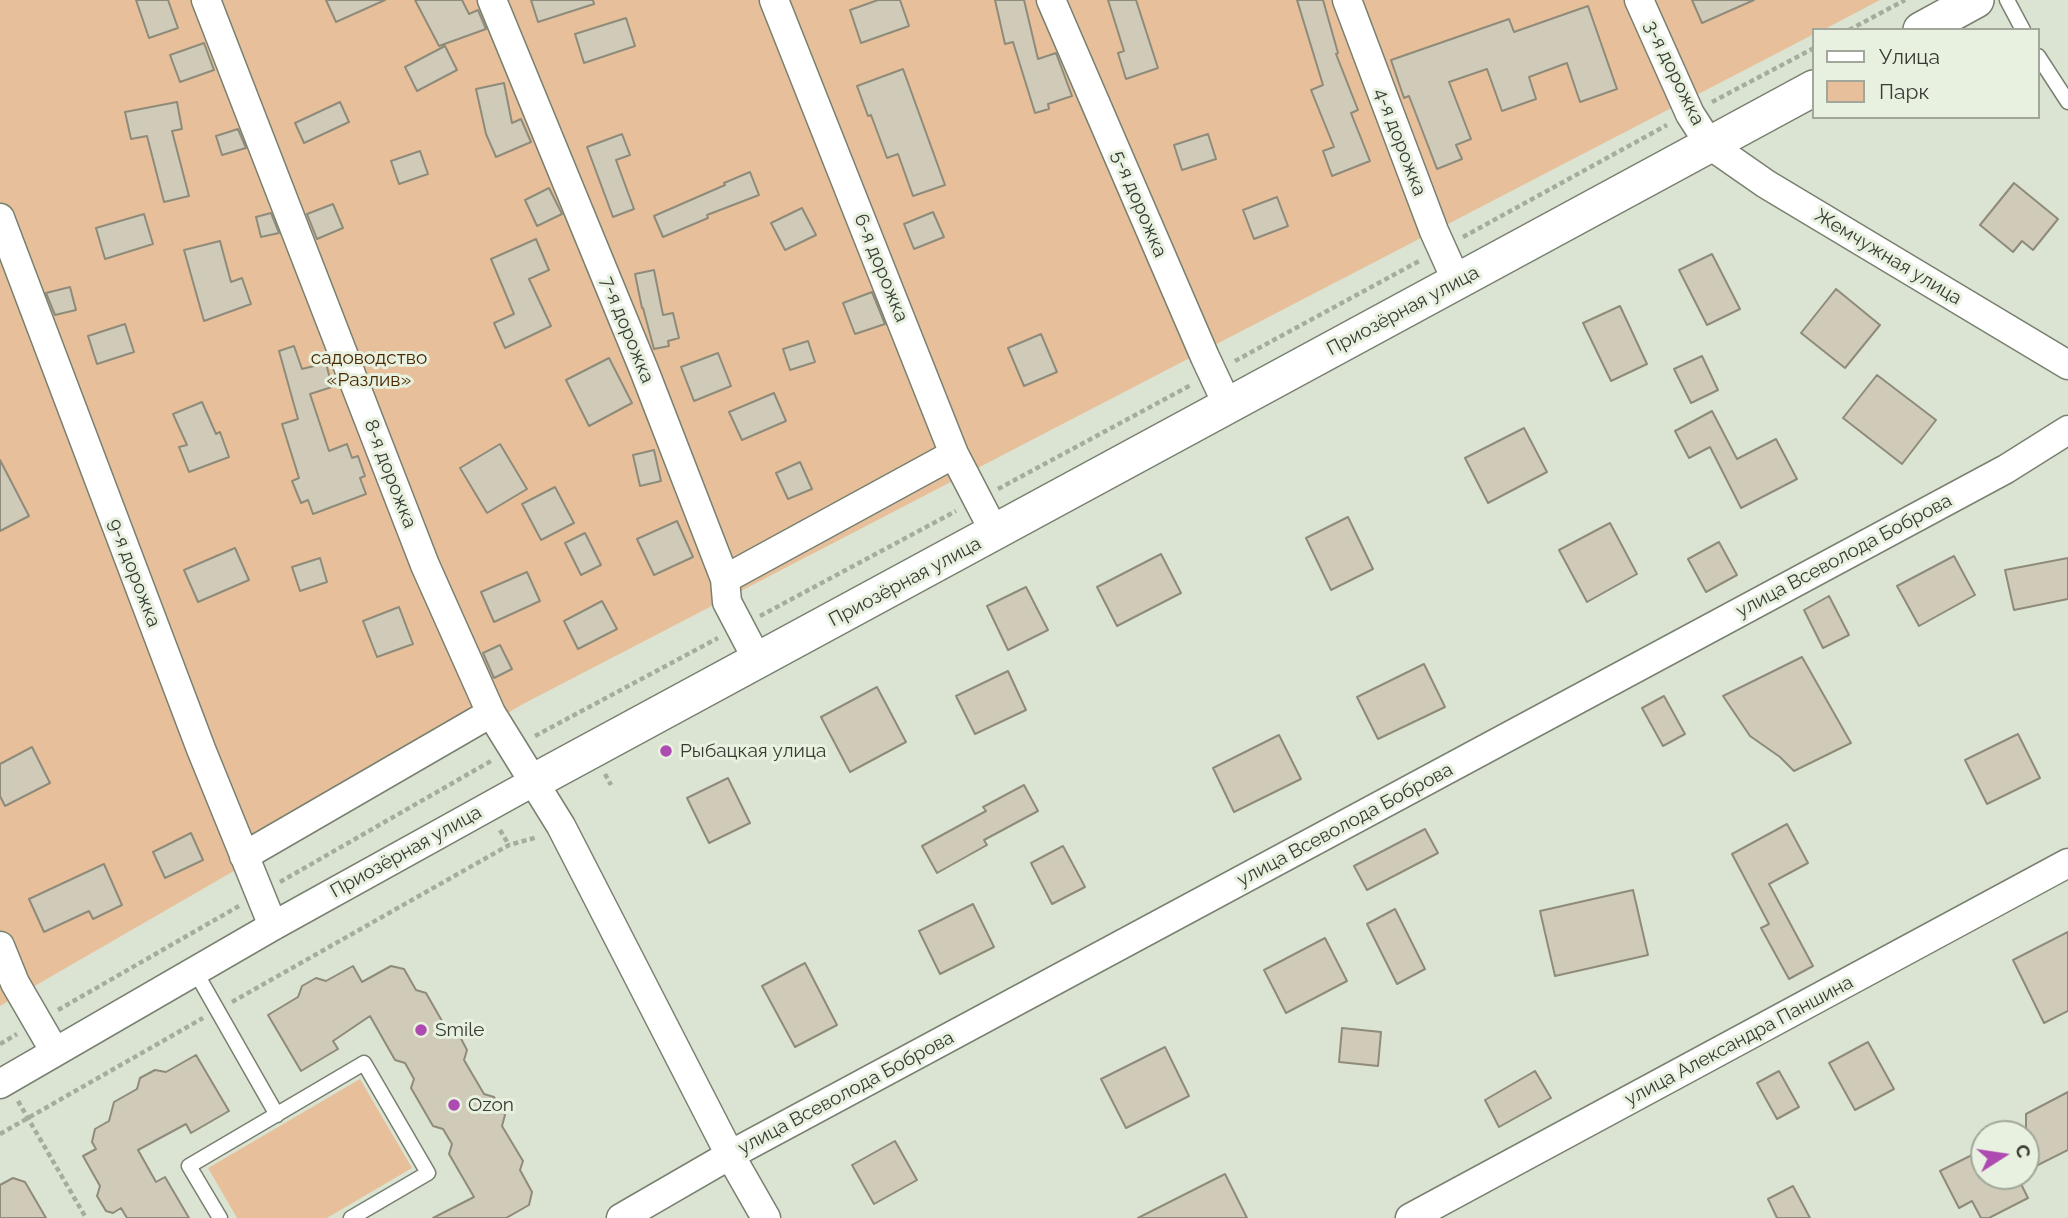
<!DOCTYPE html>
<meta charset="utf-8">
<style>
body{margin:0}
#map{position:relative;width:2068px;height:1218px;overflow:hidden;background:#dbe4d2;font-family:Raleway,sans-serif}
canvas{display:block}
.legend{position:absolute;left:1812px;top:28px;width:228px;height:91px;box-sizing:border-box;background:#e8f1df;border:2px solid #a1a89b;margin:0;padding:9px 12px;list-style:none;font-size:21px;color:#373b34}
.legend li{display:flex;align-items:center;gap:14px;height:35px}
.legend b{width:35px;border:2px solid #a1a89b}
.north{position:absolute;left:1970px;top:1120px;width:70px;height:70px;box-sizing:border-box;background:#e8f1df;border:2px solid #a1a89b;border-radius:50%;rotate:78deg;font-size:19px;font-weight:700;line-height:28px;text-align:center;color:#373b34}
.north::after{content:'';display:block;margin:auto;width:24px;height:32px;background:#ae4bb1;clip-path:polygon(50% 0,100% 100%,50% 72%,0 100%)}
</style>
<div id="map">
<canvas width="2068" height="1218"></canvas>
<ul class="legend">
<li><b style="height:9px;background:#fff"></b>Улица</li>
<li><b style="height:19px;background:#e7c09b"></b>Парк</li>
</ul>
<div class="north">С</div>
</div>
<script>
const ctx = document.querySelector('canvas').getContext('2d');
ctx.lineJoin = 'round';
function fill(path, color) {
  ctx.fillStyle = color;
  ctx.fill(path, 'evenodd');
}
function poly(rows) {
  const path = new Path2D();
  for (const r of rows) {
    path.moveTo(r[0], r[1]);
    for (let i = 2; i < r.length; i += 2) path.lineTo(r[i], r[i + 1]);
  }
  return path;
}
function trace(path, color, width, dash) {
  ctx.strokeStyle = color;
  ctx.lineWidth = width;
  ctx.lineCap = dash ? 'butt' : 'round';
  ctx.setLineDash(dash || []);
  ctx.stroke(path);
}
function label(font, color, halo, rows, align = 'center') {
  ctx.font = font + ' Raleway,sans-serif';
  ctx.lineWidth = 6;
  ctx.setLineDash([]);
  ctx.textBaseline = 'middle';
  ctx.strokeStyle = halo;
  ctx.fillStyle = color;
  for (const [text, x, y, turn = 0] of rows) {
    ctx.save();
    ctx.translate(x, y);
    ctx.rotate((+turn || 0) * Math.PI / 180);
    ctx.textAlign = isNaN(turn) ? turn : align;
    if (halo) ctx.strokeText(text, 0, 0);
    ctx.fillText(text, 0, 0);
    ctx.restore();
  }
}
fill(poly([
 [0,0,1880,0,1823,30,1814,30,1814,34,525,703,0,1006],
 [360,1079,412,1168,327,1218,237,1218,208,1168]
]), '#e7c09b');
const building = poly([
 [136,0,168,0,178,28,149,38,136,0],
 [326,0,385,0,336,22,326,0],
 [415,0,462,0,469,14,478,10,486,29,439,46,415,0],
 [531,0,593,0,594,4,538,22,531,0],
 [878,0,900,0,909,26,861,43,850,10,878,0],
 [995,0,1024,0,1038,59,1056,53,1072,96,1048,104,1049,109,1035,113,1013,42,1005,44,995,0],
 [1108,0,1136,0,1158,68,1126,79,1118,53,1124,51,1108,0],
 [1297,0,1323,0,1338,53,1336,54,1358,110,1351,113,1370,161,1332,176,1323,151,1334,147,1311,90,1323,85,1297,0],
 [1692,0,1754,0,1702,23,1692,0],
 [1588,6,1617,89,1580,102,1567,63,1529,77,1536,99,1502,111,1487,69,1449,82,1471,139,1456,145,1462,159,1437,169,1409,96,1404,98,1391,60,1509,19,1514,32,1588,6],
 [626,18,635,46,584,63,575,34,626,18],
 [204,43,214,70,180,82,170,55,204,43],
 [445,46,457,70,417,91,405,67,445,46],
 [903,69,945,185,913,196,898,154,887,158,871,115,868,116,857,86,903,69],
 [504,83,512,123,521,119,531,142,496,157,486,134,476,89,504,83],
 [177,102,182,129,172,131,189,196,164,202,147,136,131,139,125,112,177,102],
 [340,102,349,122,304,143,295,123,340,102],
 [238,129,246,148,222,155,216,136,238,129],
 [622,134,630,155,616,160,634,209,613,217,587,147,622,134],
 [1208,134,1216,159,1182,170,1174,145,1208,134],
 [420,151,428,174,399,184,391,161,420,151],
 [750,172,759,195,707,215,708,218,663,237,654,216,725,185,724,183,750,172],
 [2014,183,2058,219,2033,250,2022,241,2013,252,1980,225,2014,183],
 [549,188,562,214,537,226,525,200,549,188],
 [1277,197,1288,226,1254,239,1243,210,1277,197],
 [333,204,343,228,317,239,307,214,333,204],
 [802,208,816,235,785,250,771,223,802,208],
 [933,212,944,237,914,249,904,224,933,212],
 [271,213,279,233,261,237,256,217,271,213],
 [144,214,153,244,105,259,96,228,144,214],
 [536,239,549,270,529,279,551,326,505,348,494,323,514,314,491,259,536,239],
 [220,241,231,282,242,278,251,304,204,321,184,250,220,241],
 [1712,254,1740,309,1707,325,1679,270,1712,254],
 [654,270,663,315,673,313,679,338,668,341,669,346,654,349,643,308,642,308,635,274,654,270],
 [70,287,76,310,55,315,46,293,70,287],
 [1836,289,1880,325,1845,368,1801,333,1836,289],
 [872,292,885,324,855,334,843,303,872,292],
 [1620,306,1647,364,1611,381,1583,323,1620,306],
 [125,324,134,352,97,364,88,336,125,324],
 [1041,334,1057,372,1024,386,1008,348,1041,334],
 [808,341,815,362,790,370,783,349,808,341],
 [294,346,302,369,326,363,332,387,310,394,329,451,347,444,352,458,358,456,365,476,360,478,366,494,313,514,308,500,301,503,292,481,299,478,282,424,298,419,279,351,294,346],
 [718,353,731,386,694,401,681,367,718,353],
 [1702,356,1718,390,1691,403,1674,369,1702,356],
 [609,358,632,403,589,426,566,380,609,358],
 [1877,375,1936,420,1902,464,1843,418,1877,375],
 [774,393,786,421,742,440,729,412,774,393],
 [202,402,216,434,220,432,229,457,189,472,179,447,187,445,173,414,202,402],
 [1712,411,1737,459,1776,439,1797,479,1741,508,1710,447,1689,458,1675,431,1712,411],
 [1524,428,1547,472,1488,503,1465,458,1524,428],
 [500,444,527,489,487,513,460,468,500,444],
 [654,450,661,481,640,486,633,455,654,450],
 [0,460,29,516,0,531,0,460],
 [800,462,812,489,788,499,776,473,800,462],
 [555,487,574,523,541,540,522,504,555,487],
 [1348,517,1373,569,1331,590,1306,538,1348,517],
 [677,521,693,557,654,575,637,539,677,521],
 [1610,523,1637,574,1587,602,1559,550,1610,523],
 [585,533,601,565,581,575,565,543,585,533],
 [1719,542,1737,575,1706,592,1688,559,1719,542],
 [235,548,249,580,198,602,184,570,235,548],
 [1161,554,1181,593,1117,626,1097,587,1161,554],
 [1954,556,1975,595,1919,626,1897,586,1954,556],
 [320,558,327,582,300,591,292,567,320,558],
 [2068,558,2068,599,2014,610,2005,570,2068,558],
 [527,572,540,601,494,622,481,592,527,572],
 [1026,587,1048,630,1008,650,987,606,1026,587],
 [1829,596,1849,635,1823,648,1804,610,1829,596],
 [602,601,617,629,578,649,564,621,602,601],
 [399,607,413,644,377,657,363,621,399,607],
 [500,645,512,669,494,678,483,653,500,645],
 [1802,657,1851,743,1794,771,1780,757,1750,736,1723,696,1802,657],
 [1424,664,1445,707,1378,739,1357,697,1424,664],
 [1008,671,1026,710,975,734,956,696,1008,671],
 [877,687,906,742,850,772,821,717,877,687],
 [1664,696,1685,734,1663,746,1642,708,1664,696],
 [2018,734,2040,778,1987,804,1965,760,2018,734],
 [1279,735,1301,779,1234,812,1213,768,1279,735],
 [32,747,50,783,5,806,0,796,0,764,32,747],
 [728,778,750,823,709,843,687,798,728,778],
 [1024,785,1038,811,984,840,987,845,937,873,922,846,986,811,983,807,1024,785],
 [1787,824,1808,863,1769,884,1813,966,1789,979,1761,928,1769,924,1732,854,1787,824],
 [1425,829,1438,853,1367,890,1354,866,1425,829],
 [191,833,203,860,165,878,153,852,191,833],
 [1063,846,1085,887,1052,904,1031,863,1063,846],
 [104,864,122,905,93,919,89,911,44,932,29,899,104,864],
 [1633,890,1648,955,1555,976,1540,911,1633,890],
 [973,904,994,947,940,974,919,931,973,904],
 [1395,909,1425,969,1397,984,1367,924,1395,909],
 [2068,932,2068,1011,2044,1023,2013,960,2068,932],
 [1325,938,1347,981,1286,1013,1264,970,1325,938],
 [805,963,837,1025,795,1047,762,986,805,963],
 [353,966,362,982,391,966,404,969,416,990,426,993,446,1028,457,1031,467,1050,464,1060,484,1094,494,1097,505,1115,502,1126,523,1161,520,1170,532,1192,529,1205,506,1218,433,1218,474,1197,449,1154,452,1144,443,1129,433,1126,411,1088,414,1079,405,1063,395,1060,370,1016,333,1041,338,1049,301,1071,268,1015,298,997,302,986,316,978,326,981,353,966],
 [1342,1028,1381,1032,1378,1066,1339,1062,1342,1028],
 [1868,1042,1894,1089,1855,1110,1829,1063,1868,1042],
 [1165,1047,1189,1096,1126,1128,1101,1079,1165,1047],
 [196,1055,229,1111,191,1133,186,1124,138,1150,156,1182,165,1177,189,1218,127,1218,121,1208,113,1213,106,1211,97,1196,100,1186,83,1156,96,1149,92,1142,95,1129,109,1121,114,1102,137,1089,140,1078,155,1070,166,1072,196,1055],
 [1535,1071,1551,1098,1499,1127,1485,1100,1535,1071],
 [1779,1071,1799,1107,1777,1119,1757,1083,1779,1071],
 [2068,1092,2068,1150,2026,1171,2026,1114,2068,1092],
 [895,1141,917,1180,874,1204,852,1165,895,1141],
 [1984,1149,1984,1176,2017,1176,2028,1198,1989,1218,1981,1218,1972,1201,1959,1208,1940,1171,1984,1149],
 [1225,1174,1247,1218,1138,1218,1225,1174],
 [13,1178,25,1182,46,1218,0,1218,0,1185,13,1178],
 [1793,1186,1810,1218,1777,1218,1768,1199,1793,1186]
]);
fill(building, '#cfcbb8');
trace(building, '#8f8b7a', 2);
const service = poly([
 [2007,0,2023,30],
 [2038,56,2068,102],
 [195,971,277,1115],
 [220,1218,189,1166,364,1063,428,1173,351,1218]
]);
const minor = poly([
 [206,0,425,565,491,713,561,826,730,1155,766,1218],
 [492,0,644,370,725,579,727,602,758,661],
 [774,0,954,454,995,533],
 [1051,0,1205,357,1228,406],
 [1347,0,1434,231,1457,282],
 [1639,0,1690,114,1710,145,1766,184,2068,365],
 [0,218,201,749,273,926],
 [725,579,954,454],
 [244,856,491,713],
 [0,946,15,983,55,1052],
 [0,1084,273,926,533,782],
 [621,1218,730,1155,2006,469,2068,430],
 [1410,1218,2068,863]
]);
const tertiary = poly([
 [1921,30,1976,0],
 [533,782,1814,88]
]);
trace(service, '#788070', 17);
trace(minor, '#788070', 31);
trace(tertiary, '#788070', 38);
trace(poly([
 [1849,30,1905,0],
 [1712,102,1814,48],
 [1463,237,1667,125],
 [1235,361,1421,260],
 [998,489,1191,385],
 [760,616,956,511],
 [535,736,718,638],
 [605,774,611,785],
 [500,830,509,845],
 [280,882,491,761],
 [232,1002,509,845,538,837],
 [58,1010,239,906],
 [0,1044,17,1034],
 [18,1101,86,1218],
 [0,1134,203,1018]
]), '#a4ac9d', 4.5, [5, 3.5]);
trace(service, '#fff', 14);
trace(minor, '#fff', 28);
trace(tertiary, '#fff', 35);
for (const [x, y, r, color] of [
 [666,751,7,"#ae4bb1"],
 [421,1030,7,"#ae4bb1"],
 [454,1105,7,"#ae4bb1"]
]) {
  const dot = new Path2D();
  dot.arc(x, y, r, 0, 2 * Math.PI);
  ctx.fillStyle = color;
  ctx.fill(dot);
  trace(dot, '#e8f1df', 2.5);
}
label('19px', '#373b34', '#e8f1df', [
 ["3-я дорожка",1674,73,64],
 ["4-я дорожка",1400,142,69],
 ["5-я дорожка",1139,204,67],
 ["Жемчужная улица",1888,257,31],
 ["6-я дорожка",881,268,68],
 ["Приозёрная улица",1403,311,-28],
 ["7-я дорожка",627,330,68],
 ["8-я дорожка",390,474,69],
 ["улица Всеволода Боброва",1844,556,-28],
 ["9-я дорожка",134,573,69],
 ["Приозёрная улица",905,582,-28],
 ["улица Всеволода Боброва",1345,825,-28],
 ["Приозёрная улица",406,852,-29],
 ["улица Александра Паншина",1739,1041,-28],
 ["улица Всеволода Боброва",846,1093,-28]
]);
label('19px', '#4a2902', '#e8f1df', [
 ["садоводство",369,358],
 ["«Разлив»",369,380]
]);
label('19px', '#373b34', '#e8f1df', [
 ["Рыбацкая улица",680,751],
 ["Smile",435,1030],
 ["Ozon",468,1105]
], 'left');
</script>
